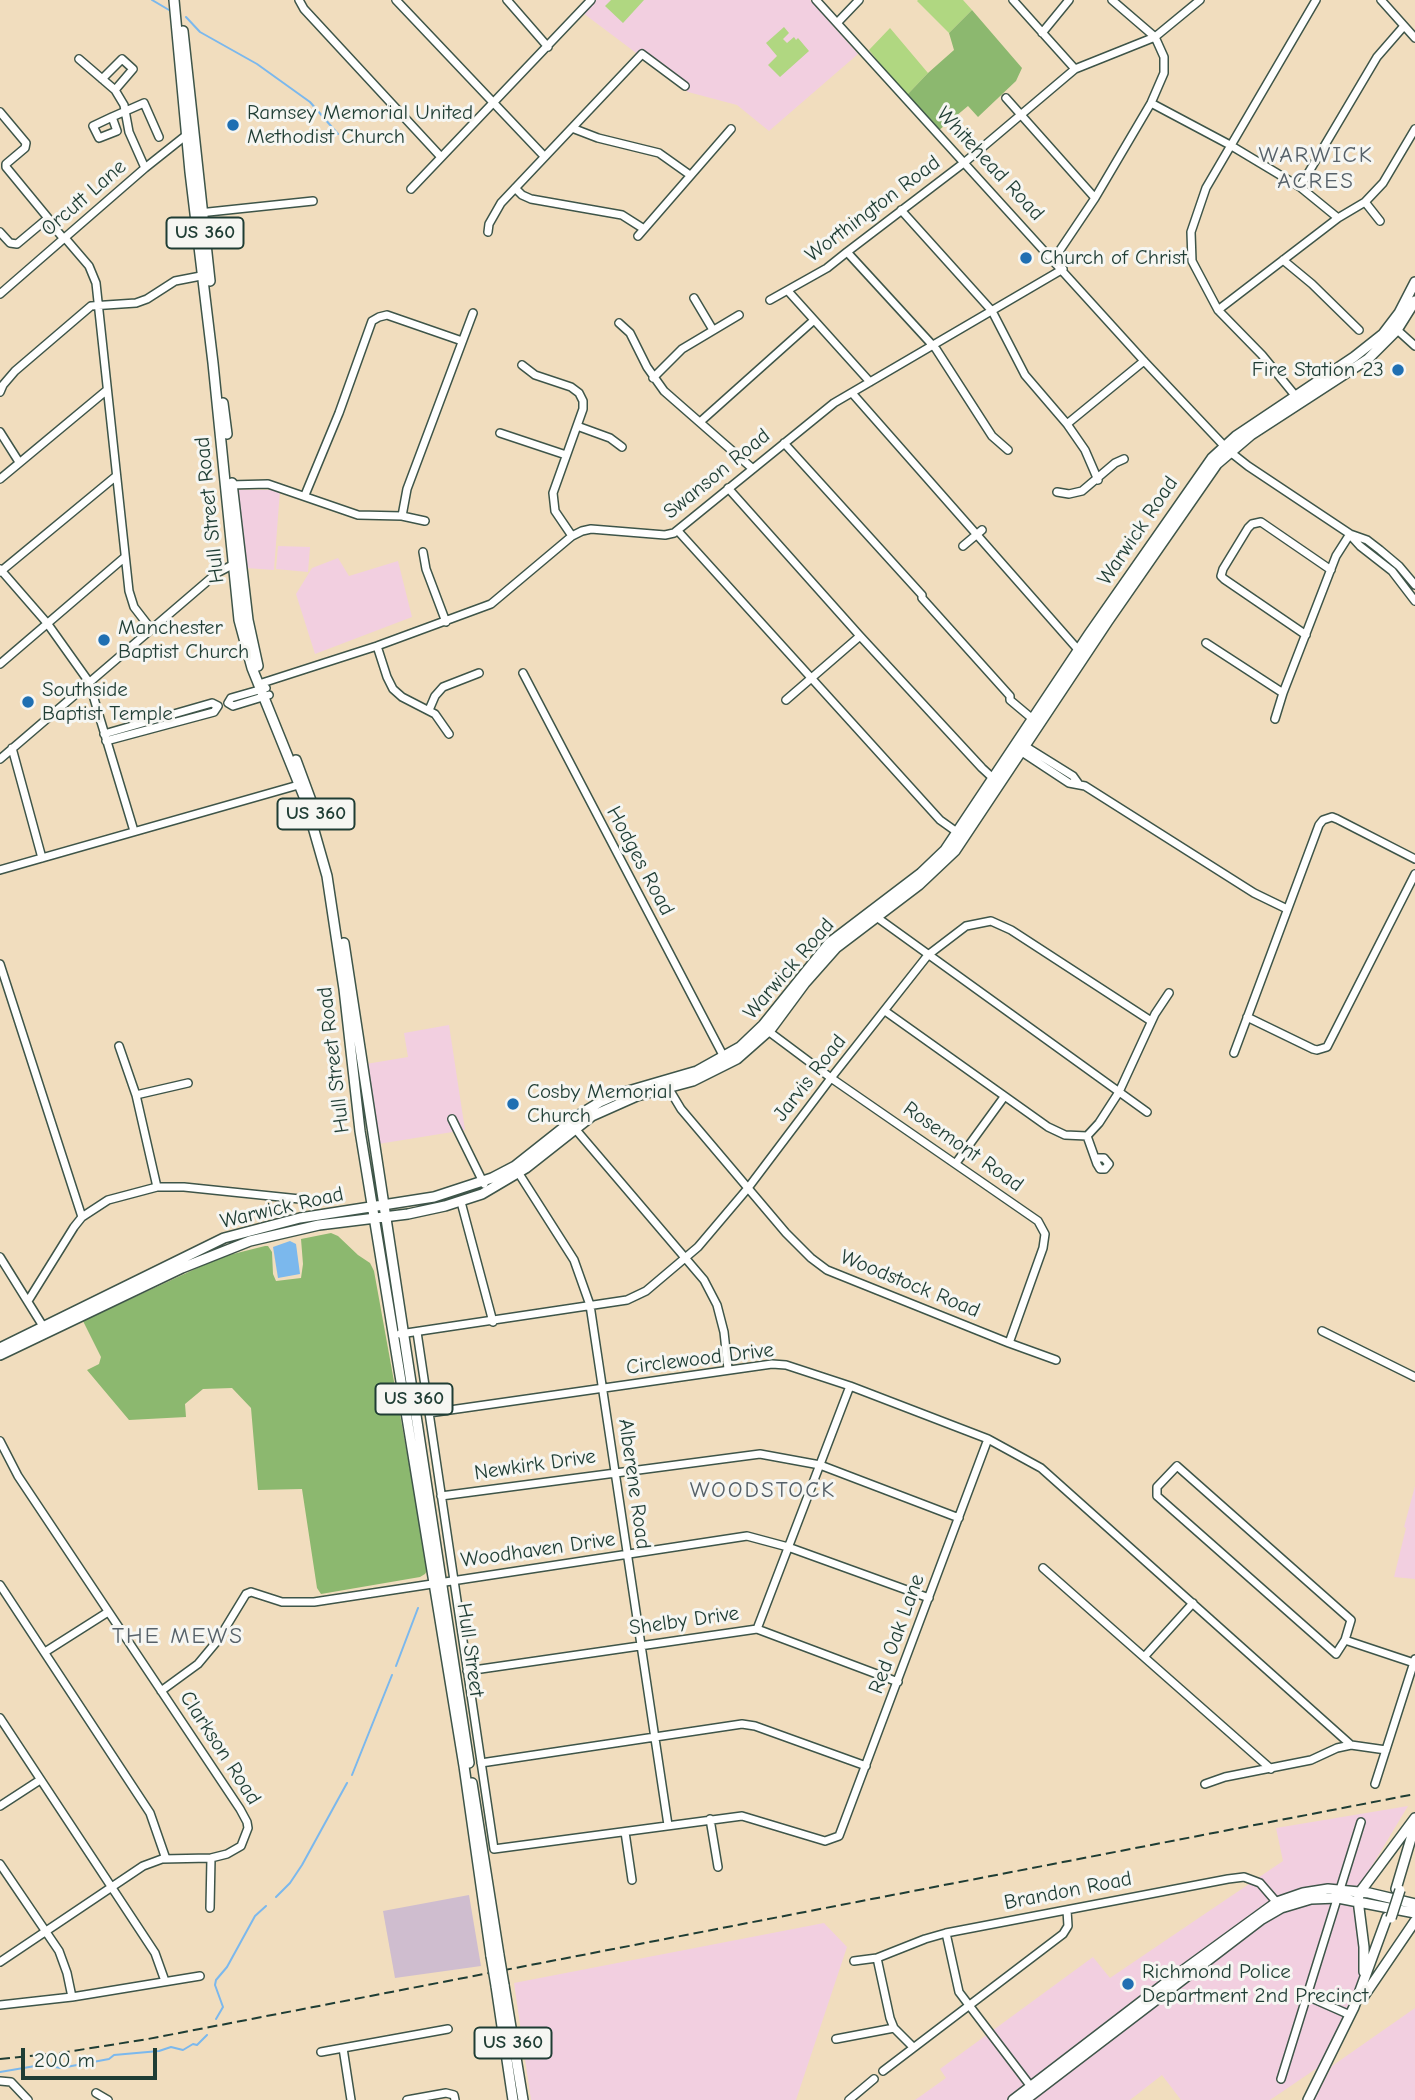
<!DOCTYPE html>
<style>
body{margin:0}
#map{position:relative;width:1415px;height:2100px;overflow:hidden;background:#f1ddbe;font-family:"Comic Neue",sans-serif}
canvas{display:block}
.scale{position:absolute;left:21px;top:2048px;width:136px;height:32px;box-sizing:border-box;border:4px solid #1f3d34;border-top:0;padding-left:9px;font-size:21px;line-height:24px;white-space:nowrap;color:#1f3d34;-webkit-text-stroke:5px #f6f6f2;paint-order:stroke}
</style>
<div id="map">
<canvas width="1415" height="2100"></canvas>
<div class="scale">200 m</div>
</div>
<script>
const ctx = document.querySelector('canvas').getContext('2d');
ctx.lineJoin = 'round';
function fill(path, color) {
  ctx.fillStyle = color;
  ctx.fill(path, 'evenodd');
}
function poly(rows) {
  const path = new Path2D();
  for (const r of rows) {
    path.moveTo(r[0], r[1]);
    for (let i = 2; i < r.length; i += 2) path.lineTo(r[i], r[i + 1]);
  }
  return path;
}
function trace(path, color, width, dash) {
  ctx.strokeStyle = color;
  ctx.lineWidth = width;
  ctx.lineCap = dash ? 'butt' : 'round';
  ctx.setLineDash(dash || []);
  ctx.stroke(path);
}
function label(font, color, halo, rows, align = 'center') {
  ctx.font = font + ' "Comic Neue",sans-serif';
  ctx.lineWidth = 6;
  ctx.setLineDash([]);
  ctx.textBaseline = 'middle';
  ctx.strokeStyle = halo;
  ctx.fillStyle = color;
  for (const [text, x, y, turn = 0] of rows) {
    ctx.save();
    ctx.translate(x, y);
    ctx.rotate((+turn || 0) * Math.PI / 180);
    ctx.textAlign = isNaN(turn) ? turn : align;
    if (halo) ctx.strokeText(text, 0, 0);
    ctx.fillText(text, 0, 0);
    ctx.restore();
  }
}
fill(poly([
 [595,0,810,0,858,54,769,131,737,105,688,92,583,13],
 [238,490,280,490,274,570,246,568],
 [278,546,310,547,308,572,276,569],
 [338,558,349,576,398,561,412,617,315,654,296,594,312,568],
 [449,1025,465,1130,378,1144,366,1064,408,1057,404,1033],
 [1415,1486,1415,1579,1394,1577,1406,1528,1404,1527],
 [1408,1806,1361,1884,1353,1908,1363,1956,1361,1982,1323,2064,1270,2100,1181,2100,1162,2075,1130,2100,915,2100,946,2078,940,2069,1093,1957,1110,1978,1283,1861,1276,1828],
 [824,1923,847,1947,796,2100,531,2100,514,1983],
 [1415,2008,1415,2100,1314,2100,1332,2066]
]), '#f2cfe0');
fill(poly([
 [469,1895,481,1966,395,1978,383,1911]
]), '#cfbdcf');
fill(poly([
 [611,0,644,0,623,23,605,6],
 [918,0,963,0,972,10,949,33,917,1],
 [784,27,789,33,783,39,787,43,794,37,796,40,798,38,809,51,780,77,768,65,777,56,766,43],
 [890,28,928,73,906,96,869,50]
]), '#b0d781');
fill(poly([
 [972,10,1022,68,1016,81,978,117,968,106,938,131,906,96,928,73,954,50,949,33],
 [331,1233,338,1236,358,1255,370,1263,374,1271,428,1569,425,1574,420,1577,321,1594,317,1588,302,1489,258,1490,251,1408,232,1388,203,1389,185,1404,186,1417,129,1420,87,1370,99,1364,101,1357,83,1321,221,1257,265,1246,268,1246,272,1252,273,1274,276,1281,301,1278,303,1264,301,1239]
]), '#8cb86f');
fill(poly([
 [290,1241,296,1244,300,1274,278,1278,273,1247]
]), '#7bb8ed');
trace(poly([
 [152,0,169,10],
 [186,17,200,32,257,64,310,102,338,134],
 [396,1666,418,1608],
 [352,1775,392,1675],
 [276,1897,290,1883,302,1865,347,1783],
 [216,2019,223,2007,215,1985,216,1980,227,1967,255,1916,266,1906],
 [0,2072,41,2065,61,2068,109,2059,114,2055,159,2051,171,2047,183,2050,193,2044,197,2045,207,2035]
]), '#7bb8ed', 2);
const minor = poly([
 [299,0,304,9,441,157],
 [396,0,544,156],
 [507,0,548,47],
 [816,0,1144,361,1229,451,1248,466,1350,534,1367,540,1380,550,1399,566,1415,585],
 [1013,0,1075,69],
 [1381,0,1415,38],
 [837,23,859,0],
 [1042,33,1069,0],
 [79,59,115,90],
 [102,79,122,59,133,69,115,90,124,105,129,132,145,168],
 [1006,98,1095,198],
 [1151,103,1230,145,1300,187,1338,218],
 [0,112,26,143,25,148,6,164,6,167,48,218,17,244,10,243,0,232],
 [112,117,144,103,159,137],
 [112,117,117,131,99,138,93,126,112,117],
 [572,128,598,138,659,153,690,175],
 [1300,187,1377,57,1404,26],
 [515,188,522,195,531,199,622,215,644,229],
 [411,189,591,0],
 [1365,202,1380,221],
 [901,210,992,311,1025,375,1067,424,1085,450,1098,480],
 [199,213,313,201],
 [47,219,64,239],
 [488,232,489,224,501,203,642,54,685,86],
 [638,236,731,129],
 [65,238,89,266,96,283,129,591,134,607,151,629],
 [847,252,936,349,992,436,1008,450],
 [1054,259,1095,198,1151,103,1164,73,1164,57,1155,37,1112,0],
 [1283,260,1312,284,1359,330],
 [788,291,870,382],
 [0,294,145,168,189,133],
 [694,298,713,330],
 [770,300,827,268,847,252,965,162,1075,69,1155,37,1200,0],
 [1218,310,1338,218,1365,202,1383,183,1415,129],
 [619,323,630,333,647,367,664,391,753,469],
 [1394,327,1415,346],
 [522,365,535,375,571,387,579,393,583,401,583,409,553,493,555,511,572,536],
 [653,378,682,349,739,315],
 [0,392,3,385,15,371,91,306,136,303,147,299,175,281,206,275],
 [852,393,1081,653],
 [1298,399,1262,355,1218,310,1192,261,1191,232,1206,188,1316,0],
 [700,422,813,321],
 [1067,424,1144,361],
 [577,426,610,438,622,447],
 [0,432,19,462],
 [500,433,566,455],
 [784,443,922,595,922,598,1010,696,1010,700,1035,721],
 [0,479,107,390],
 [229,485,268,484,358,515,402,516,425,521],
 [728,488,860,636,982,768,996,781],
 [1057,492,1069,494,1082,491,1115,463,1124,459],
 [305,495,339,413,372,321,379,317,387,315,462,341],
 [402,516,407,489,473,313],
 [678,531,940,820,961,835],
 [1350,535,1360,546,1392,571,1415,601],
 [963,546,982,530],
 [423,552,426,569,446,622],
 [0,569,47,623,89,682,134,831],
 [0,572,115,477],
 [1306,635,1224,579,1221,576,1223,569,1248,528,1252,524,1261,522,1331,570],
 [1206,643,1283,693],
 [377,646,387,677,393,689,402,697,435,714,449,734],
 [0,664,125,557],
 [523,673,726,1061],
 [259,684,377,646,491,604,572,536,582,531,591,529,665,535,674,533,834,403,1063,269],
 [786,700,860,636],
 [228,703,233,706,269,695],
 [228,703,231,698,266,688],
 [429,710,435,696,443,687,479,673],
 [1275,719,1283,693,1336,556,1350,534],
 [104,734,212,703,218,706],
 [106,741,214,712,218,706],
 [1020,747,1028,748,1073,776,1078,783],
 [12,748,42,858],
 [1022,748,1025,754,1069,783,1085,786,1254,893,1287,909],
 [0,759,217,573,236,563],
 [0,870,302,784],
 [875,916,1147,1112],
 [0,964,82,1217],
 [885,1011,1048,1127,1065,1135,1087,1136],
 [1247,1017,1313,1049,1317,1050,1327,1047,1415,874],
 [764,1028,831,1078,1038,1221,1045,1234,1043,1248,1009,1343],
 [119,1046,136,1095,157,1187],
 [1234,1053,1319,825,1323,820,1332,817,1337,819,1415,859],
 [666,1084,681,1109,786,1233,811,1258,827,1270,1009,1343,1056,1360],
 [136,1095,188,1083],
 [452,1119,484,1184],
 [576,1127,577,1131,704,1280,717,1305,724,1332,728,1369],
 [1087,1136,1099,1123,1119,1092,1155,1014,1169,993],
 [1087,1136,1097,1164,1100,1169,1105,1169,1109,1164,1104,1158,1096,1158],
 [956,1163,1004,1097],
 [516,1169,574,1260,590,1305,668,1825],
 [461,1202,493,1322],
 [0,1257,46,1331],
 [28,1301,74,1227,82,1217,108,1200,157,1187,184,1187,319,1201],
 [1322,1331,1415,1377],
 [417,1332,494,1849,742,1816,825,1841,839,1836,988,1439],
 [400,1334,627,1300,646,1291,698,1247,748,1188,831,1078,928,955,966,926,991,921,1011,930,1151,1021],
 [429,1413,772,1364,786,1365,850,1386,988,1439,1041,1468,1351,1745,1386,1750],
 [0,1441,18,1476,240,1809,247,1822,248,1828,241,1846,227,1854,211,1858,162,1859,143,1866,0,1962],
 [1177,1466,1351,1620,1345,1640,1336,1654,1157,1496,1157,1487,1177,1466],
 [441,1496,760,1454,820,1465,959,1518],
 [1043,1568,1271,1769],
 [0,1585,150,1813,166,1859],
 [757,1629,850,1386],
 [1345,1640,1414,1663],
 [45,1652,108,1612],
 [1145,1656,1193,1603],
 [467,1671,757,1629,898,1682],
 [161,1691,198,1664,218,1640,246,1594,251,1592,282,1602,314,1602,747,1536,788,1547,929,1598],
 [0,1718,155,1953,165,1981],
 [481,1763,742,1724,755,1726,866,1766],
 [1205,1784,1225,1777,1311,1760,1337,1748,1351,1745],
 [1375,1784,1415,1659],
 [0,1806,40,1780],
 [710,1819,718,1867],
 [625,1832,632,1880],
 [0,1864,59,1951,67,1973,72,1997],
 [210,1908,211,1858],
 [946,1933,959,1992,1032,2088],
 [877,1958,890,2018,894,2028,913,2047],
 [854,1961,877,1958,925,1939,946,1933,1228,1879,1244,1877,1260,1883,1279,1905],
 [1307,1996,1350,2015],
 [0,2005,72,1997,200,1976],
 [836,2039,894,2028],
 [343,2048,351,2100],
 [321,2052,448,2029],
 [883,2071,1063,1934,1068,1926,1067,1910],
 [1281,2079,1361,1822],
 [0,2081,11,2082,28,2100],
 [96,2093,108,2100],
 [407,2100,446,2093,454,2095,455,2100],
 [849,2100,874,2079]
]);
const major = poly([
 [174,0,190,172,213,363,239,620,252,668,305,799,327,876,344,989,360,1131,464,1766,491,1956],
 [183,31,210,281],
 [223,403,227,434],
 [232,483,248,620,258,666],
 [296,760,313,806],
 [344,943,469,1763],
 [0,1348,224,1238,300,1218,434,1197,492,1178,515,1166,582,1113,600,1102,618,1094,697,1071,740,1047,763,1025,829,943,921,873,945,850,1089,634,1212,458,1236,436,1354,357,1383,334,1399,313,1415,282],
 [0,1355,182,1268,250,1241,319,1225,408,1214,445,1206,482,1194,526,1168,592,1116,637,1096,693,1081,737,1059,771,1029,805,983,836,948,919,885,955,851,1108,621,1217,464,1251,435,1368,359,1397,330,1415,301],
 [472,1783,499,1955],
 [1396,1889,1415,1825],
 [1364,1972,1364,1947,1358,1900,1360,1892,1415,1818],
 [504,1985,523,2100],
 [496,1986,513,2100],
 [1364,1996,1415,1921],
 [1013,2100,1163,1985,1277,1902,1303,1893,1328,1889,1369,1893,1415,1904],
 [1025,2100,1262,1919,1281,1908,1311,1899,1338,1898,1415,1913],
 [1308,2100,1354,2007,1387,1917]
]);
trace(minor, '#3e5549', 10);
trace(major, '#3e5549', 12);
trace(minor, '#fff', 7);
trace(major, '#fff', 9);
trace(poly([
 [0,2059,60,2053,148,2039,1415,1794]
]), '#1f3d34', 2, [10, 5]);
const majorBridge = poly([
 [1391,1918,1400,1890],
 [499,1955,504,1985],
 [491,1956,496,1986]
]);
trace(majorBridge, '#3e5549', 12, []);
trace(majorBridge, '#fff', 9);
for (const [x, y, r, color] of [
 [233,125,7,"#1f6fb2"],
 [1026,258,7,"#1f6fb2"],
 [1398,370,7,"#1f6fb2"],
 [104,640,7,"#1f6fb2"],
 [28,702,7,"#1f6fb2"],
 [513,1104,7,"#1f6fb2"],
 [1128,1984,7,"#1f6fb2"]
]) {
  const dot = new Path2D();
  dot.arc(x, y, r, 0, 2 * Math.PI);
  ctx.fillStyle = color;
  ctx.fill(dot);
  trace(dot, '#f6f6f2', 2.5);
}
for (const [x, y, w] of [
 [205,233,77],
 [316,814,77],
 [414,1399,77],
 [513,2043,77]
]) {
  const box = new Path2D();
  box.roundRect(x - w / 2, y - 15.5, w, 31, 5);
  ctx.fillStyle = '#f6f6f2';
  ctx.fill(box);
  trace(box, '#1f3d34', 2);
}
label('bold 19px', '#1f3d34', null, [
 ["US 360",205,233],
 ["US 360",316,814],
 ["US 360",414,1399],
 ["US 360",513,2043]
]);
label('21px', '#1f3d34', '#f6f6f2', [
 ["Ramsey Memorial United",247,113],
 ["Methodist Church",247,137],
 ["Church of Christ",1040,258],
 ["Fire Station 23",1384,370,"right"],
 ["Manchester",118,628],
 ["Baptist Church",118,652],
 ["Southside",42,690],
 ["Baptist Temple",42,714],
 ["Cosby Memorial",527,1092],
 ["Church",527,1116],
 ["Richmond Police",1142,1972],
 ["Department 2nd Precinct",1142,1996]
], 'left');
label('21px', '#1f3d34', '#f6f6f2', [
 ["Whitehead Road",990,164,47],
 ["Orcutt Lane",84,198,-41],
 ["Worthington Road",873,209,-37],
 ["Swanson Road",717,474,-39],
 ["Hull Street Road",210,510,-96],
 ["Warwick Road",1138,531,-56],
 ["Hodges Road",640,861,62],
 ["Warwick Road",789,969,-49],
 ["Hull Street Road",334,1060,-97],
 ["Jarvis Road",810,1078,-52],
 ["Rosemont Road",963,1147,35],
 ["Warwick Road",282,1208,-13],
 ["Woodstock Road",910,1284,22],
 ["Circlewood Drive",700,1359,-7],
 ["Newkirk Drive",535,1465,-8],
 ["Alberene Road",634,1484,82],
 ["Woodhaven Drive",538,1550,-8],
 ["Shelby Drive",684,1621,-8],
 ["Red Oak Lane",897,1634,-70],
 ["Hull Street",470,1650,82],
 ["Clarkson Road",220,1748,57],
 ["Brandon Road",1068,1891,-11]
]);
ctx.letterSpacing = '2px';
label('23px', '#566169', '#f6f6f2', [
 ["WARWICK",1316,155],
 ["ACRES",1316,181],
 ["WOODSTOCK",763,1490],
 ["THE MEWS",178,1636]
]);
ctx.letterSpacing = '0px';
</script>
